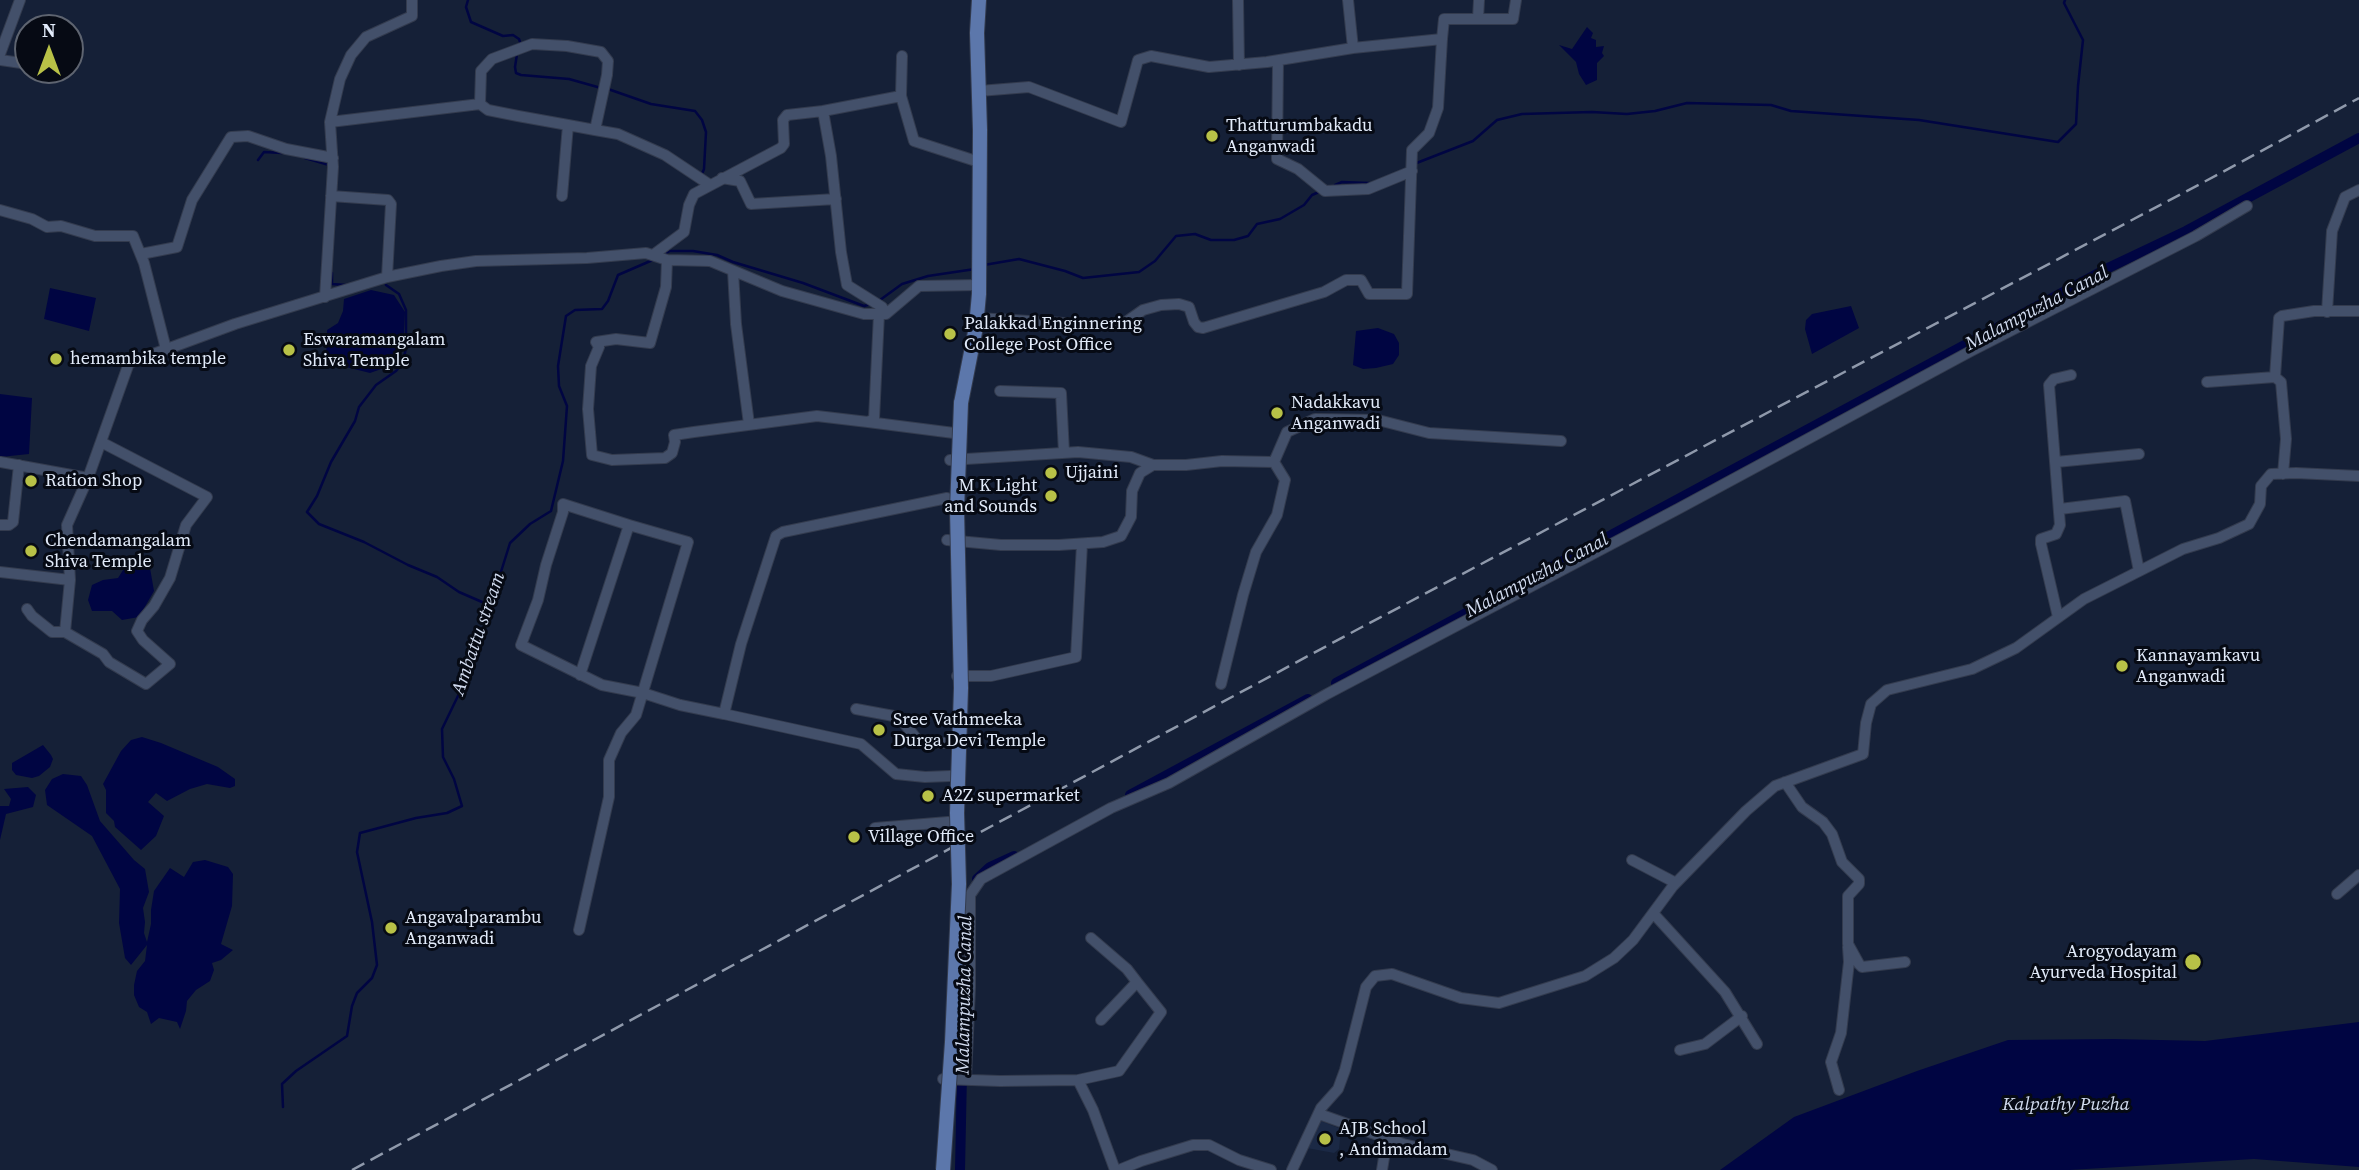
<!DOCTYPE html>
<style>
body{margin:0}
#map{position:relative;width:2359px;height:1170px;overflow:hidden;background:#152037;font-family:"Source Serif 4",serif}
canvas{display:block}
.north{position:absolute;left:14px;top:14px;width:70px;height:70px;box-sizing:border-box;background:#060a14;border:2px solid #5e6470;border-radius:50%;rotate:0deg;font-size:19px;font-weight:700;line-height:28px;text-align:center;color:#e2ebfa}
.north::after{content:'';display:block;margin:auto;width:24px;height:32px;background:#b8c147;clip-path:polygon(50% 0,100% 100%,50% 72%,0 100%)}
</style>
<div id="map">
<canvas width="2359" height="1170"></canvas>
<div class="north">N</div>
</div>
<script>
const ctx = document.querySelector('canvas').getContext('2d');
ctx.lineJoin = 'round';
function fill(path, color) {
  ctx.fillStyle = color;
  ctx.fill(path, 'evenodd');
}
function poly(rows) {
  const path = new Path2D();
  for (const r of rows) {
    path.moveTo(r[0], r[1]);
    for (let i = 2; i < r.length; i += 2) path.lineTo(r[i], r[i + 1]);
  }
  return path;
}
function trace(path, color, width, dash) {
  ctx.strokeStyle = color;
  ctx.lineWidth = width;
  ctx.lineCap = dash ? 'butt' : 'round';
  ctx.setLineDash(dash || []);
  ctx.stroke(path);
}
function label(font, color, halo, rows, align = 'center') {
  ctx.font = font + ' "Source Serif 4",serif';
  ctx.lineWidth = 6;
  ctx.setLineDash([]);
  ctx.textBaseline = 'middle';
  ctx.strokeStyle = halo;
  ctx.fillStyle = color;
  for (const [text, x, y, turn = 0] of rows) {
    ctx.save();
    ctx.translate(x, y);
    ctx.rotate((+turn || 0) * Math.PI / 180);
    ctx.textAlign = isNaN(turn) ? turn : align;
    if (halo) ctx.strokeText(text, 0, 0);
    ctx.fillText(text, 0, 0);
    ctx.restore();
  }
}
fill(poly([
 [1318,1120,1341,1129,1339,1149,1334,1153,1307,1148]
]), '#1b2945');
fill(poly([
 [1587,27,1593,33,1591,38,1596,40,1596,47,1604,46,1602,53,1604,56,1597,63,1597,80,1586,85,1579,74,1576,62,1559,45,1572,49],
 [50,288,96,298,89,331,44,319],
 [371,290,394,295,405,312,403,349,390,366,370,373,326,362,327,330,338,323,343,311,344,299],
 [1851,306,1859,328,1812,354,1805,329,1806,320,1812,314],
 [1378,328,1394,334,1399,343,1399,355,1393,364,1376,368,1363,369,1353,365,1356,331],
 [0,394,32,398,29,454,0,457],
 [141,564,150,568,154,591,139,617,122,620,112,611,92,611,88,600,92,585,103,580,118,578,125,567],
 [142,737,161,743,218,767,235,779,235,786,230,788,207,784,190,789,167,801,156,793,148,802,164,816,156,836,141,850,115,827,114,821,106,813,106,790,103,784,121,751,131,740],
 [43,745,51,755,53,759,50,767,39,776,32,778,16,775,12,770,12,763],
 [63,774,81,776,87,785,100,821,134,860,145,869,149,892,143,908,145,922,144,933,147,942,151,924,151,910,154,891,170,868,184,877,193,862,205,860,228,867,233,874,232,906,221,944,233,950,221,960,212,963,214,970,210,981,196,990,187,1001,186,1011,180,1029,177,1022,159,1018,151,1024,147,1012,139,1007,134,995,134,985,137,971,145,961,147,945,131,965,125,958,119,923,120,889,92,836,47,805,45,790,52,779],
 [28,787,36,795,33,807,6,814,0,840,0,806,9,806,11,799,4,789],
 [2359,1022,2359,1167,2254,1159,2069,1170,1720,1170,1794,1117,1917,1071,2008,1040,2114,1039,2205,1041]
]), '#000542');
trace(poly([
 [468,0,466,7,471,22,503,36,513,35,519,39,521,45],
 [517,54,515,67,516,73,521,75,569,79,601,88],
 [608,89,651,104,695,111,702,120,706,132,704,169,702,174],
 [305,158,329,165],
 [258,160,264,152,282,153],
 [1414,164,1473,141,1497,120,1522,114,1592,112,1627,114,1655,111,1687,103,1771,105,1791,111,1919,120,2058,142,2076,124,2078,86,2083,40,2064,3,2065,0],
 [1335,185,1342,182,1369,183],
 [664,254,670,251,693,251,717,255,733,262,803,283,864,306,871,304],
 [984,265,1019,259,1065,271,1083,278,1139,272,1155,261,1176,236,1195,234,1211,240,1234,240,1248,236,1257,224,1280,219,1304,205,1312,195,1319,192],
 [332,273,332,284,346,285],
 [386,285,399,294,406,310,406,348,403,362,396,371,376,385,359,407,355,421,331,462,317,496,307,512,319,524,364,542,408,565,437,577,459,592,489,605],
 [880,300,902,284,928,276,975,269],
 [283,1107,282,1084,296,1071,347,1036,352,1006,357,993,372,978,377,965,372,922,357,852,360,833,416,818,447,813,462,806,454,779,443,757,442,729,470,671,510,543,530,524,551,511,563,461,567,406,559,386,558,366,566,316,575,310,602,309,608,301,618,275,655,259]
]), '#000542', 2.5);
trace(poly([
 [1336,683,2110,267,2186,231,2359,138],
 [1130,795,1308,699],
 [977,879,990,867,1014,856],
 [960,1170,962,1073]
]), '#000542', 10);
const minor = poly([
 [1238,0,1239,65],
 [1478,19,1479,0],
 [1353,48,1442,39,1444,19,1513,19,1516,0],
 [0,54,20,0],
 [0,60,28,64],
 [1278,61,1277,159,1298,169,1325,191,1368,189,1412,171],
 [44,70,52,73],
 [979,91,1029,87,1121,122,1138,60,1151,56,1209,67,1267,62,1353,48,1348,0],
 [901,96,902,56],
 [330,122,480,104],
 [595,130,607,75,608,61,601,52,567,46,532,44,492,59,481,71,480,104,488,110,518,116,568,125,595,130,618,134,665,155,710,185],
 [722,178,740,181,751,204,836,199],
 [331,196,388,200,391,204,387,277],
 [562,196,568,125],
 [0,210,32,219,47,227,61,226,95,236,133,236,144,263,166,349],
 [141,254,177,247,192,200,231,137,248,136,286,149,333,158],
 [653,255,684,232,689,205,694,194,781,148,784,144,783,120,787,115,823,111],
 [667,260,666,287,650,343,616,339,596,342,599,347,591,366,588,409,592,455,612,460,665,458,672,453,675,442,674,435,694,432,817,416,868,422,874,419,879,314],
 [733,271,736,324,749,424],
 [325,297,333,167,330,122,340,79,351,55,366,37,412,16,412,0],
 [2327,312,2332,231,2345,197,2359,190],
 [886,314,882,307,847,285,841,252,831,156,823,111,901,96,914,141,979,162],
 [977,318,1116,326,1126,322,1143,310,1161,305,1179,304,1189,307,1194,322,1198,327,1203,328,1324,292,1346,280,1361,280,1369,294,1407,294,1412,150,1429,133,1438,108,1442,39],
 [2207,382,2275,377],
 [1000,391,1061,393,1064,453],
 [868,422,954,433],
 [950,460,1078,452,1131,457,1153,465,1186,465,1222,461,1274,462,1287,432,1315,419,1378,420,1429,433,1561,441],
 [0,462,88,478,129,363,235,324,387,277,441,266,476,261,587,258,646,253,667,260,710,261,782,291,864,314,886,314,919,286,979,285],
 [2056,462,2139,454],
 [2283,474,2286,439,2281,382,2275,377,2279,318,2282,316,2314,311,2359,311],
 [2060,509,2125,501,2139,571],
 [0,525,9,525,13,522,19,465],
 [629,525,563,504,563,512,546,565,538,600,521,645,602,685,643,693,680,705,724,714,741,644,776,536,783,532,947,498],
 [947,540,1001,545,1059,545,1103,542,1121,536,1131,517,1132,491,1140,473,1153,465],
 [0,572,70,580,65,632,103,654,109,662,146,684,170,664,143,640,137,631,142,620,154,606,170,578,186,525,207,497,101,442],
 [70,580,67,525,88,478],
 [27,609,32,616,52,632,65,632],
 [2058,617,2041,544,2041,539,2056,534,2060,525,2049,385,2054,379,2071,375],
 [957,676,991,676,1076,657,1082,544],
 [1221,684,1243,595,1256,552,1277,515,1285,480,1274,462],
 [856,709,899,717,920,743,953,743],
 [724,714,861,744,896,774,925,777,950,776],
 [1785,782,1802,807,1823,822,1832,834,1842,862,1859,879,1859,884,1848,896,1848,944,1859,964,1862,967,1905,962],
 [875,828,948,822],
 [1632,860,1676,883],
 [2337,894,2359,875],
 [1653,913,1725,992,1757,1044],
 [579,930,609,797,609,760,621,733,636,715,688,542,629,525,580,675],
 [1091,938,1127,969,1137,982],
 [1680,1050,1705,1044,1742,1016],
 [943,1079,1000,1081,1078,1080,1119,1071,1161,1012,1137,982,1101,1020],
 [966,1079,970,987,970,895,981,879,1111,808,1169,783,1327,694,1678,509,1971,351,2196,236,2247,206],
 [1078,1080,1093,1110,1115,1170],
 [1839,1090,1831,1062,1841,1033,1849,962,1848,947],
 [1319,1114,1403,1144,1473,1160,1492,1170],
 [1119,1170,1141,1161,1193,1145,1209,1145,1239,1160,1271,1170],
 [1292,1170,1321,1108,1338,1089,1345,1070,1366,987,1375,976,1392,974,1461,998,1499,1003,1585,976,1614,958,1633,940,1673,886,1746,811,1775,786,1863,754,1866,723,1871,704,1887,690,1972,669,2016,648,2084,599,2183,549,2219,538,2249,524,2260,504,2261,486,2271,474,2296,473,2359,476],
 [1382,1170,1387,1139]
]);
const major = poly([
 [961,403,976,327,979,294,980,130,977,33,979,0]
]);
trace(minor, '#333b4e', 12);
trace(major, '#333b4e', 16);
trace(minor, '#43506a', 10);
trace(major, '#5c77ab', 14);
trace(poly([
 [352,1170,1362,627,2219,174,2359,98]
]), '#8f99ab', 2.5, [14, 7]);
const majorBridge = poly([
 [943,1170,952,1042,959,884,957,813,961,688,957,510,961,403]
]);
trace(majorBridge, '#333b4e', 16, []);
trace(majorBridge, '#5c77ab', 14);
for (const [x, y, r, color] of [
 [1212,136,7,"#b8c147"],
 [950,334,7,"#b8c147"],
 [289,350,7,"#b8c147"],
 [56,359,7,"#b8c147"],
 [1277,413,7,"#b8c147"],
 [1051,473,7,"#b8c147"],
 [31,481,7,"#b8c147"],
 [1051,496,7,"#b8c147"],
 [31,551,7,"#b8c147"],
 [2122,666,7,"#b8c147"],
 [879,730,7,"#b8c147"],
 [928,796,7,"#b8c147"],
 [854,837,7,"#b8c147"],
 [391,928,7,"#b8c147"],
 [2193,962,9,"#b8c147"],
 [1325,1139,7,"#b8c147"]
]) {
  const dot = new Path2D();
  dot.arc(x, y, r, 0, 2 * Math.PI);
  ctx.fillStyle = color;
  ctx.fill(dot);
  trace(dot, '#060a14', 2.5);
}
label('18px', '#e2ebfa', '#060a14', [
 ["Thatturumbakadu",1226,126],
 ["Anganwadi",1226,147],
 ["Palakkad Enginnering",964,324],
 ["College Post Office",964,345],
 ["Eswaramangalam",303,340],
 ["Shiva Temple",303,361],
 ["hemambika temple",70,359],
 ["Nadakkavu",1291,403],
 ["Anganwadi",1291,424],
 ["Ujjaini",1065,473],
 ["Ration Shop",45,481],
 ["M K Light",1037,486,"right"],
 ["and Sounds",1037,507,"right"],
 ["Chendamangalam",45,541],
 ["Shiva Temple",45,562],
 ["Kannayamkavu",2136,656],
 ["Anganwadi",2136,677],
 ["Sree Vathmeeka",893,720],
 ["Durga Devi Temple",893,741],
 ["A2Z supermarket",942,796],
 ["Village Office",868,837],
 ["Angavalparambu",405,918],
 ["Anganwadi",405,939],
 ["Arogyodayam",2177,952,"right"],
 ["Ayurveda Hospital",2177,973,"right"],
 ["AJB School",1339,1129],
 [", Andimadam",1339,1150]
], 'left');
label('italic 19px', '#d1dbef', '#060a14', [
 ["Malampuzha Canal",2037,309,-28],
 ["Malampuzha Canal",1537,576,-28],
 ["Ambattu stream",479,634,-71],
 ["Malampuzha Canal",965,995,-89],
 ["Kalpathy Puzha",2066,1105]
]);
</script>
